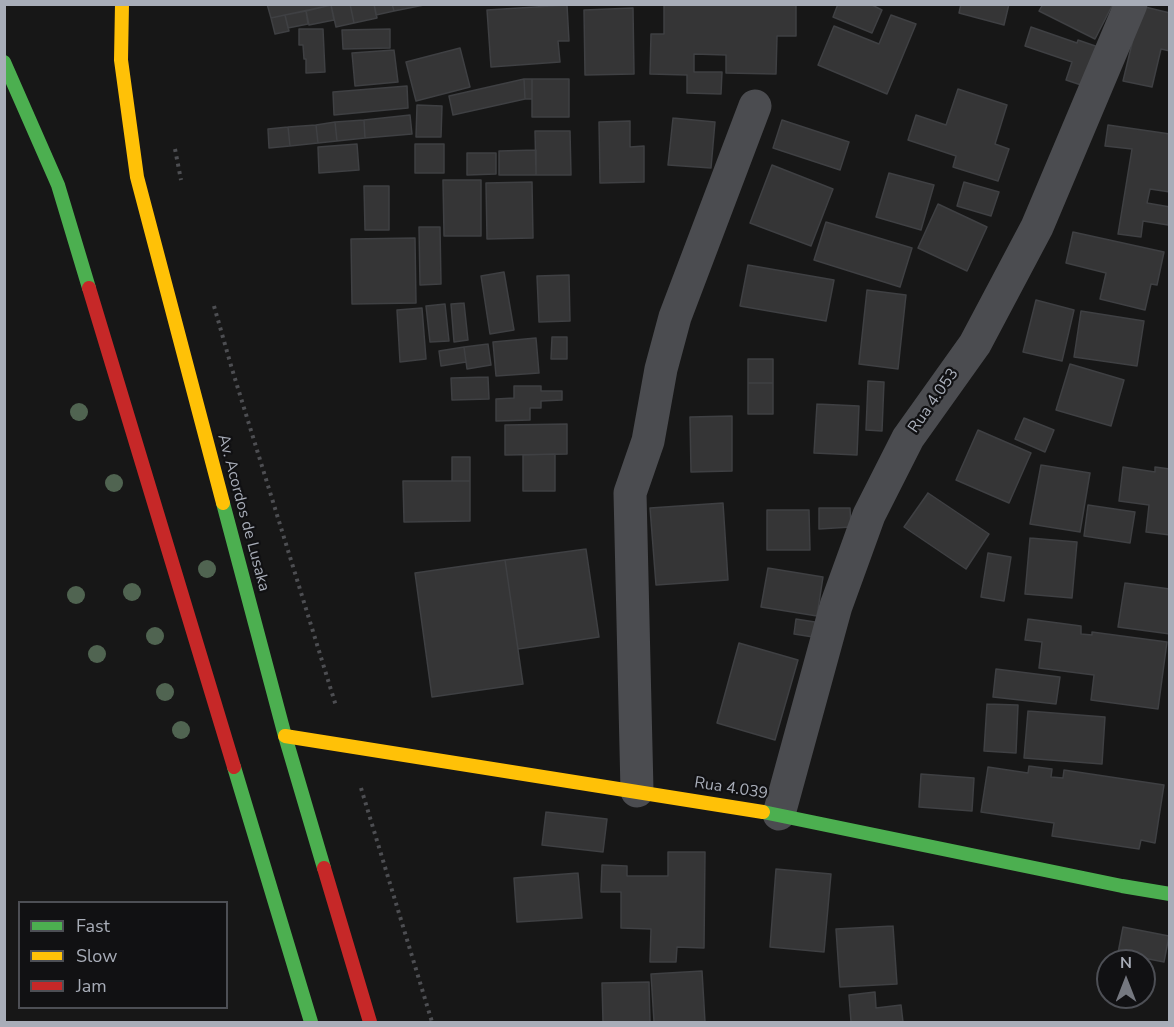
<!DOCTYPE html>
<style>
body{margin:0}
#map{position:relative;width:1174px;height:1027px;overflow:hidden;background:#171717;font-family:"Nunito Sans",sans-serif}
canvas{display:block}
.frame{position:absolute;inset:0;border:6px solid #a8adb8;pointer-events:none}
.legend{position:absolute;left:18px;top:901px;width:210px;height:108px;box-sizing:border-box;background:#111113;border:2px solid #4d4f55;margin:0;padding:8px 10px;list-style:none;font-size:18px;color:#a8adb8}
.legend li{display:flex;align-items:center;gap:12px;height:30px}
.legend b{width:30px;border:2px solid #4d4f55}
.north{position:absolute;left:1096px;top:949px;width:60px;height:60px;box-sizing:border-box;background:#111113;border:2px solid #4d4f55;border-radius:50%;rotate:0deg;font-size:16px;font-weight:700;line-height:24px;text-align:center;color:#a8adb8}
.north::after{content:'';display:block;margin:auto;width:21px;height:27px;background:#757880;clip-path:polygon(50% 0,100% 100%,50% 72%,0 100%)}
</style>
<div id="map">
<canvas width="1174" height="1027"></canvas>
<div class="frame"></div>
<ul class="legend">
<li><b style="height:8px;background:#4caf50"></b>Fast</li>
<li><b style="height:8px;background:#ffc107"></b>Slow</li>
<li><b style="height:8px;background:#c62828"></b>Jam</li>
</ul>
<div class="north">N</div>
</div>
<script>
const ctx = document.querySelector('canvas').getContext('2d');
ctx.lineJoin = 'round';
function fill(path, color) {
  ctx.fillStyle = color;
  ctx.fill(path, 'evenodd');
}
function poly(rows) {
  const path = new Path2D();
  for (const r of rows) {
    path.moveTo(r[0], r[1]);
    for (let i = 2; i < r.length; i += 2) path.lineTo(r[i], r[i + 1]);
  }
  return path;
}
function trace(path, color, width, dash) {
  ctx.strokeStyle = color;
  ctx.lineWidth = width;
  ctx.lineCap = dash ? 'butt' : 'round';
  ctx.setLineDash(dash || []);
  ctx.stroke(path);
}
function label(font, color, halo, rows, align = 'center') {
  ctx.font = font + ' "Nunito Sans",sans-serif';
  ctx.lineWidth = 4.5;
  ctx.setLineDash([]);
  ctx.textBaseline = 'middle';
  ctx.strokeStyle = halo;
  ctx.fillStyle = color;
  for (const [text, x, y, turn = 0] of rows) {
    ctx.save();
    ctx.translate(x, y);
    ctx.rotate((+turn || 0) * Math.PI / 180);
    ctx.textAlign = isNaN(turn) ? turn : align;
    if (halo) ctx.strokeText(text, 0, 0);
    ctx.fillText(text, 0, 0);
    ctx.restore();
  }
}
const building = poly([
 [267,4,336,4,271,18,267,4],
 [336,4,350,4,354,23,336,27,331,5,336,4],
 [350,4,374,4,377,18,354,23,350,4],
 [374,4,392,4,394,11,376,15,374,4],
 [392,4,424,4,424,5,394,11,392,4],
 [664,4,796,4,796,36,777,36,776,74,726,73,726,55,694,54,694,72,722,72,721,94,687,93,687,75,650,74,651,34,664,34,664,4],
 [838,4,870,4,882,10,872,33,833,17,838,4],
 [961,4,1009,4,1004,25,959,13,961,4],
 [1043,4,1113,4,1095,39,1039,11,1043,4],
 [331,5,334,20,309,25,306,11,331,5],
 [567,5,569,41,558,41,560,62,491,67,487,10,567,5],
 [1141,6,1170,13,1170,51,1161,49,1152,87,1123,81,1141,6],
 [633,8,634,74,585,75,584,10,633,8],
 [306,11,308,24,288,28,285,15,306,11],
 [285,15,289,31,275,34,271,18,285,15],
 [891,15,916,24,887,94,818,65,834,26,879,44,891,15],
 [1031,27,1077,43,1078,40,1104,49,1090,88,1066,80,1072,62,1025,46,1031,27],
 [299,29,323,29,325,72,306,73,306,59,304,59,303,45,299,45,299,29],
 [390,29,390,48,343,49,342,30,390,29],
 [460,48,470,87,416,101,406,62,460,48],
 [394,50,398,82,355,86,352,53,394,50],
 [524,79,525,99,453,115,449,96,524,79],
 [524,79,532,79,532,99,525,99,524,79],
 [532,79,569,79,569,117,532,117,532,79],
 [407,86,408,108,334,115,333,92,407,86],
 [958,89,1007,105,995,144,1009,149,998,181,953,167,956,156,908,140,916,115,946,125,958,89],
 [417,105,442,106,441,137,416,137,417,105],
 [410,115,412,134,365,138,364,120,410,115],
 [673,118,715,122,711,168,668,165,673,118],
 [364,120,365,138,337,141,335,122,364,120],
 [782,120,849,142,840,170,773,148,782,120],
 [630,121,630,147,644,146,644,182,600,183,599,122,630,121],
 [335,122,337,141,318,143,316,125,335,122],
 [316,125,318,143,290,146,288,127,316,125],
 [1108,125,1170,134,1170,192,1150,189,1147,203,1170,207,1168,225,1143,221,1141,237,1118,234,1132,149,1105,146,1108,125],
 [288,127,290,146,269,148,268,129,288,127],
 [535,131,570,131,571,175,536,175,535,131],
 [357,144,359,170,319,173,318,147,357,144],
 [415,144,444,144,444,173,415,173,415,144],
 [536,150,536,175,499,175,499,151,536,150],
 [467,153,496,153,496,174,467,175,467,153],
 [772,165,833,189,811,246,750,223,772,165],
 [889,173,934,185,921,230,876,217,889,173],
 [443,180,481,180,481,236,444,236,443,180],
 [532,182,533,238,487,239,486,183,532,182],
 [964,182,999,192,991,216,957,206,964,182],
 [364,186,389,186,389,230,365,230,364,186],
 [938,204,987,227,967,271,918,248,938,204],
 [826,222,912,248,900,287,814,260,826,222],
 [419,227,440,227,441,284,420,285,419,227],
 [1073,232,1164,252,1157,285,1151,284,1145,310,1100,299,1106,273,1066,263,1073,232],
 [415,238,416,303,352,304,351,239,415,238],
 [748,265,834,280,826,321,740,306,748,265],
 [504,272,514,330,490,334,481,276,504,272],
 [569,275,570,321,539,322,537,276,569,275],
 [867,290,906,295,898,369,859,364,867,290],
 [1036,300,1074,310,1062,361,1023,352,1036,300],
 [464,303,468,340,454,342,451,304,464,303],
 [445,304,449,341,430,342,426,306,445,304],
 [422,308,426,359,400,362,397,310,422,308],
 [1081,311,1144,321,1137,366,1074,357,1081,311],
 [552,337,567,337,567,359,551,359,552,337],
 [536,338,539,373,496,376,493,342,536,338],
 [488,344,491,365,467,369,464,347,488,344],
 [464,347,466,362,441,366,439,351,464,347],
 [748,359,773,359,773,383,748,383,748,359],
 [1070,364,1124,380,1111,426,1056,410,1070,364],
 [488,377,489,399,452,400,451,378,488,377],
 [868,381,884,382,882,431,866,430,868,381],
 [748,383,773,383,773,414,748,414,748,383],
 [514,386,541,386,541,391,562,391,562,400,541,401,541,408,530,408,530,420,496,421,496,399,514,398,514,386],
 [817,404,859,406,857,455,814,453,817,404],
 [732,416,732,471,691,472,690,417,732,416],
 [1024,418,1054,430,1045,452,1015,439,1024,418],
 [567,424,567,454,505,455,505,425,567,424],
 [978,430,1031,453,1009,503,956,480,978,430],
 [555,454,555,491,523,491,523,455,555,454],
 [452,457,470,457,470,481,452,481,452,457],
 [1041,465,1090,473,1080,532,1030,524,1041,465],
 [1123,467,1155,472,1155,467,1170,469,1170,535,1146,532,1149,505,1119,501,1123,467],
 [403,481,470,481,470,521,404,522,403,481],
 [928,493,989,534,966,569,904,527,928,493],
 [723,503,728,580,656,585,650,508,723,503],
 [1088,505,1135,512,1130,543,1084,536,1088,505],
 [819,508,850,508,851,527,819,529,819,508],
 [767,510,809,510,810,550,767,550,767,510],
 [1030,538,1077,542,1072,598,1025,594,1030,538],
 [586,549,599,637,518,649,505,560,586,549],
 [988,553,1011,557,1004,601,981,597,988,553],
 [505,560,523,684,432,697,415,573,505,560],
 [768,568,823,577,817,616,761,607,768,568],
 [1125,583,1170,589,1170,634,1118,627,1125,583],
 [796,619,815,622,813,637,794,634,796,619],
 [1028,619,1081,626,1081,634,1092,635,1092,632,1167,642,1158,709,1091,700,1094,675,1039,668,1042,642,1025,640,1028,619],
 [739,643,798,660,775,740,717,723,739,643],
 [996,669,1060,677,1056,704,993,697,996,669],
 [987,704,1018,705,1016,753,984,751,987,704],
 [1028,711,1105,717,1102,764,1024,758,1028,711],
 [1029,766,1052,769,1051,777,1063,778,1064,770,1164,785,1155,843,1141,840,1139,849,1052,836,1054,823,981,812,988,767,1028,773,1029,766],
 [921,774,974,778,972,811,919,807,921,774],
 [546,812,607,819,603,852,542,845,546,812],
 [668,852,705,852,704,948,677,947,676,962,650,962,651,929,621,928,621,892,601,892,602,865,627,866,627,876,668,876,668,852],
 [776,869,831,874,824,952,770,947,776,869],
 [578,873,582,918,517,922,514,878,578,873],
 [893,926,897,984,840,987,836,929,893,926],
 [1123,927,1169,936,1164,962,1118,953,1123,927],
 [702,971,705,1022,654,1022,651,974,702,971],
 [649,982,650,1022,603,1022,602,983,649,982],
 [875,992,876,1008,901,1005,903,1022,851,1022,849,995,875,992]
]);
fill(building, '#353536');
trace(building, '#3f4043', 1.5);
trace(poly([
 [175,149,181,180],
 [214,306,232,369,336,706],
 [361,788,432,1022]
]), '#4d4e52', 4, [3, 4.5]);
trace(poly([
 [637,791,630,493,648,441,661,369,675,317,755,106],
 [779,814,836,606,869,515,908,438,975,344,1037,227,1131,4]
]), '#4b4c50', 33);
trace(poly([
 [4,62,58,185,89,288],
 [223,503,285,736,324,868],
 [234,767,311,1022],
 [763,812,1122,886,1170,894]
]), '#4caf50', 14);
trace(poly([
 [122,4,121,60,137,177,223,503],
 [285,736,763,812]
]), '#ffc107', 14);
trace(poly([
 [89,288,234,767],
 [324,868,370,1022]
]), '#c62828', 14);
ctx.fillStyle = '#506451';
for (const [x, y] of [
 [79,412],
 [114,483],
 [207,569],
 [132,592],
 [76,595],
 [155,636],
 [97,654],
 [165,692],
 [181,730]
]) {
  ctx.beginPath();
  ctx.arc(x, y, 9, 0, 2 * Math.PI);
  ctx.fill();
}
label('16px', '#a8adb8', '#111113', [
 ["Rua 4.053",934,401,-55],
 ["Av. Acordos de Lusaka",243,513,75],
 ["Rua 4.039",731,789,9]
]);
</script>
